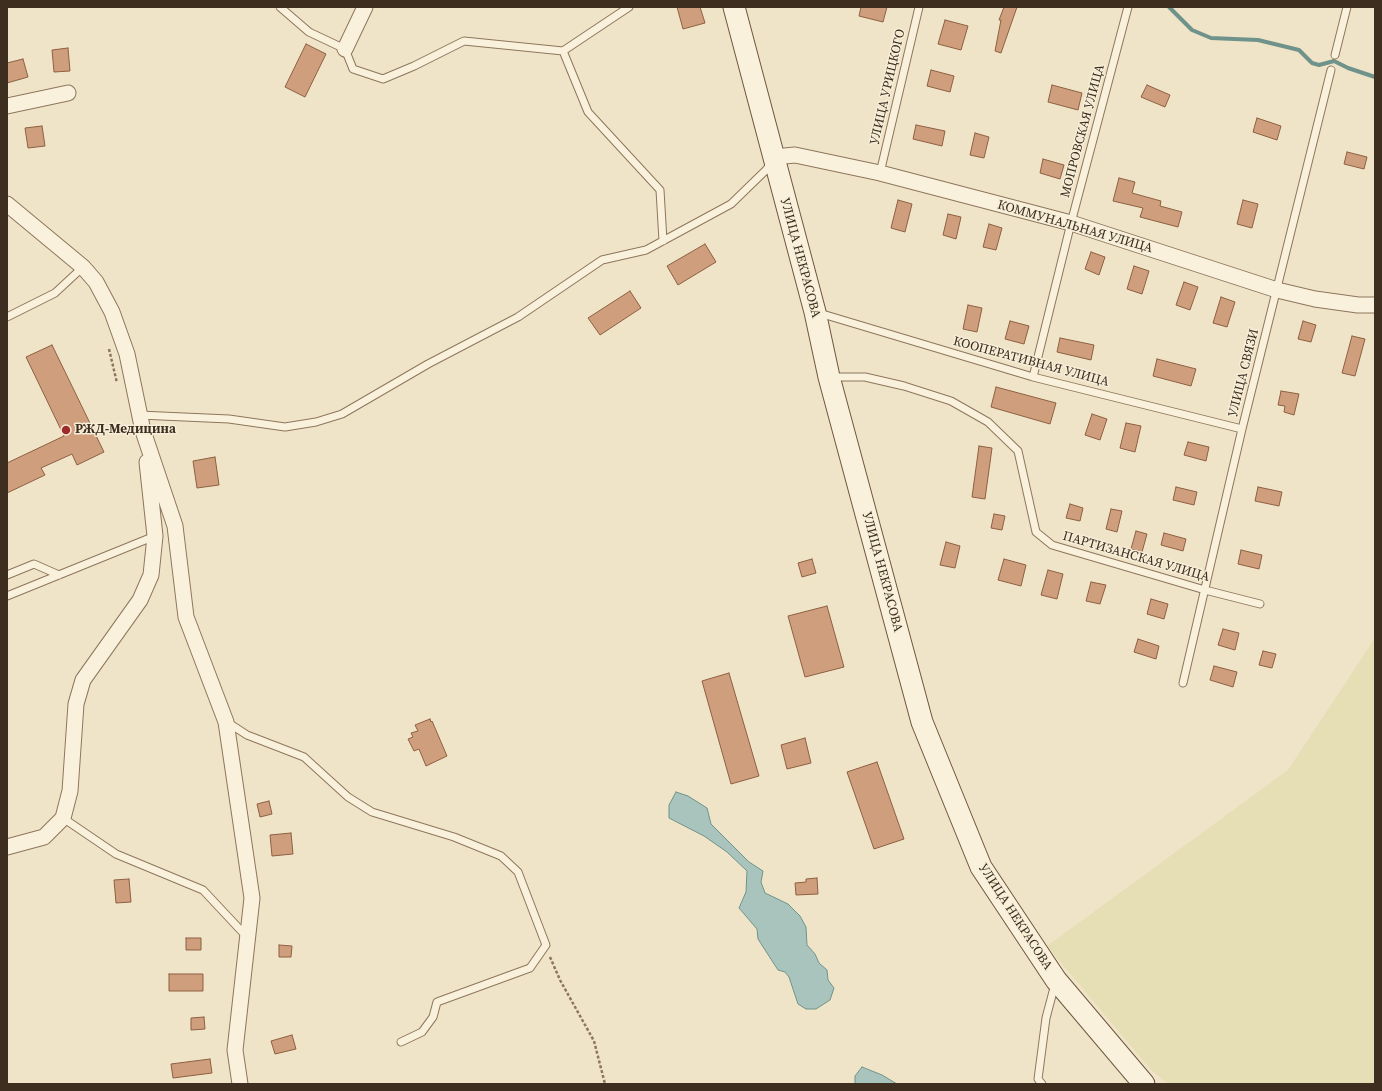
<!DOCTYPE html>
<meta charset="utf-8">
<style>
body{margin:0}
#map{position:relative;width:1382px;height:1091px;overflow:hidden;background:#f0e4c8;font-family:"Source Serif 4",serif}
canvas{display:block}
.frame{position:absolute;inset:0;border:8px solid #3d2e20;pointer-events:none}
</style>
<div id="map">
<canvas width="1382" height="1091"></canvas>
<div class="frame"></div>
</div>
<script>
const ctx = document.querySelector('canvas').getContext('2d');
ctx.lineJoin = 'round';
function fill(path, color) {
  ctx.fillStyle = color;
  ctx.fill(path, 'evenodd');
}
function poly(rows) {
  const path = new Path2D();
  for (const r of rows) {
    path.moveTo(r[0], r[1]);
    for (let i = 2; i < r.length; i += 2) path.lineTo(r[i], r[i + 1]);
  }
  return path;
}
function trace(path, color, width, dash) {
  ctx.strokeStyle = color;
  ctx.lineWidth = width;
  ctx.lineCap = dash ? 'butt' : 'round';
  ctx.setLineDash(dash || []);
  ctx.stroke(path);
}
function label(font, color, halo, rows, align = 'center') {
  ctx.font = font + ' "Source Serif 4",serif';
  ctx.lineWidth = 3;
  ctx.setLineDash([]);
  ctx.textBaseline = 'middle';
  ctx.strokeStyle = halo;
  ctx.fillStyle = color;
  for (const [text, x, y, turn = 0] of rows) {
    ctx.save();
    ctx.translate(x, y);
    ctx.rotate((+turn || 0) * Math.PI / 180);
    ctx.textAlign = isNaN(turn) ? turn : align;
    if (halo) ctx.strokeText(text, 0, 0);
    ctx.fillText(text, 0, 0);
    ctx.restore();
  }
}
fill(poly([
 [1375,638,1375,1084,1168,1084,1150,1069,1047,946,1288,770]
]), '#e6deb5');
const water = poly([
 [676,792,688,796,707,808,711,824,749,862,763,871,761,882,765,893,788,904,800,916,806,927,807,945,815,954,819,963,827,970,828,980,834,988,830,1000,816,1009,806,1009,798,1004,789,977,785,972,778,970,758,939,757,929,739,908,746,892,747,871,727,852,704,836,669,818,669,805,676,792],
 [862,1067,882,1075,897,1084,855,1084,855,1076,862,1067]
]);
fill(water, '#a9c4bc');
trace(water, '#6f938a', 1);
trace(poly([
 [1169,7,1192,30,1211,38,1258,40,1299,50,1312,63,1319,65,1334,61,1348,68,1375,77]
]), '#6f938a', 4);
const building = poly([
 [677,7,700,7,705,23,683,29,677,7],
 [861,7,887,7,883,22,859,16,861,7],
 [1004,7,1017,7,1001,53,995,51,1001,20,999,20,1004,7],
 [945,20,968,26,961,50,938,44,945,20],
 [306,44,326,54,305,97,285,87,306,44],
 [68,48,70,71,54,72,52,50,68,48],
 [23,59,28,77,7,83,7,63,23,59],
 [931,70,954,76,950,92,927,86,931,70],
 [1052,85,1082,93,1078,110,1048,102,1052,85],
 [1147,85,1170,95,1165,107,1141,97,1147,85],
 [1257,118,1281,126,1277,140,1253,132,1257,118],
 [916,125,945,131,942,146,913,139,916,125],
 [42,126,45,146,28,148,25,128,42,126],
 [975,133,989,137,984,158,970,155,975,133],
 [1347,152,1367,157,1364,169,1344,164,1347,152],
 [1043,159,1064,165,1060,179,1040,173,1043,159],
 [1119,178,1135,182,1132,193,1161,201,1160,206,1182,212,1178,227,1140,217,1143,208,1113,201,1119,178],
 [898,200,912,204,905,232,891,228,898,200],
 [1243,200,1258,204,1252,228,1237,224,1243,200],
 [948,214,961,217,956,239,943,235,948,214],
 [989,224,1002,228,996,250,983,247,989,224],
 [705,244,716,262,678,285,667,266,705,244],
 [1091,252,1105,257,1099,275,1085,269,1091,252],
 [1134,266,1149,271,1142,294,1127,289,1134,266],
 [1184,282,1198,287,1190,310,1176,305,1184,282],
 [630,291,641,308,600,335,588,318,630,291],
 [1221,297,1235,302,1227,327,1213,323,1221,297],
 [968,305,982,308,977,332,963,329,968,305],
 [1010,321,1029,326,1024,344,1005,339,1010,321],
 [1303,321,1316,325,1311,342,1298,339,1303,321],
 [1352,336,1365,339,1355,376,1342,373,1352,336],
 [1060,338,1094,345,1091,360,1057,352,1060,338],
 [52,345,104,452,77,465,72,454,41,468,45,475,7,493,7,463,64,436,26,357,52,345],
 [1157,359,1196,369,1191,386,1153,376,1157,359],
 [996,387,1056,403,1050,424,991,407,996,387],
 [1281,391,1299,394,1294,415,1284,412,1285,406,1278,405,1281,391],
 [1092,414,1107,419,1100,440,1085,435,1092,414],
 [1126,423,1141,426,1135,452,1120,448,1126,423],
 [1188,442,1209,447,1206,461,1184,455,1188,442],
 [979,446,992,448,985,499,972,497,979,446],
 [215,457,219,485,197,488,193,461,215,457],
 [1176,487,1197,492,1194,505,1173,500,1176,487],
 [1258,487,1282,492,1279,506,1255,501,1258,487],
 [1070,504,1083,508,1080,521,1066,518,1070,504],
 [1111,509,1122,511,1117,532,1106,529,1111,509],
 [994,514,1005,516,1002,530,991,528,994,514],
 [1136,531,1147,534,1142,552,1131,549,1136,531],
 [1164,533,1186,539,1183,551,1161,545,1164,533],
 [946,542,960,546,955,568,940,565,946,542],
 [1241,550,1262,555,1259,569,1238,564,1241,550],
 [812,559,816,573,802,577,798,563,812,559],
 [1004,559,1026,565,1021,586,998,580,1004,559],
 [1048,570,1063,574,1057,599,1041,595,1048,570],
 [1091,582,1106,585,1100,604,1086,601,1091,582],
 [1151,599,1168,604,1164,619,1147,614,1151,599],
 [827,606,844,667,805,677,788,616,827,606],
 [1223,629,1239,633,1235,650,1218,645,1223,629],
 [1138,639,1159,646,1156,659,1134,652,1138,639],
 [1263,651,1276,654,1272,668,1259,665,1263,651],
 [1214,666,1237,672,1233,687,1210,680,1214,666],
 [729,673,759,776,731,784,702,681,729,673],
 [430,719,431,722,432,721,447,756,426,766,419,749,414,751,408,739,413,737,411,733,418,731,415,725,430,719],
 [805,738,811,763,787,769,781,745,805,738],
 [877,762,904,839,874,849,847,772,877,762],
 [269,801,272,814,260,817,257,804,269,801],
 [291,833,293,854,272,856,270,835,291,833],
 [817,878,818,894,796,895,795,883,806,882,806,879,817,878],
 [129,879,131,902,116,903,114,880,129,879],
 [186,938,201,938,201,950,186,950,186,938],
 [279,945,292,946,291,957,279,957,279,945],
 [169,974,203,974,203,991,169,991,169,974],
 [204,1017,205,1029,191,1030,191,1018,204,1017],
 [292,1035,296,1049,275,1054,271,1041,292,1035],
 [210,1059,212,1073,173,1078,171,1064,210,1059]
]);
fill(building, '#cf9f7d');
trace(building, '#8d5f41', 1);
const service = poly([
 [280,7,309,32,345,49,353,69,383,79,414,66,464,41,563,51,629,7],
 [563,51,588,112,660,190,663,241],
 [1335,55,1347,7],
 [880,173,919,7],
 [819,313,1033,377,1242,429],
 [7,317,55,293,83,267],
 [830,377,865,377,904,386,951,401,988,422,1018,451,1036,532,1052,545,1205,590,1260,604],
 [1033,377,1071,223,1128,7],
 [139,415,229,419,285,427,316,422,342,414,428,364,518,317,602,260,646,250,731,204,766,170,771,163],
 [7,575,34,564,59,575],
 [7,596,155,536],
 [1183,683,1242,429,1331,70],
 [227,722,247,735,304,757,348,797,372,812,454,837,501,856,518,872,546,945,530,968,437,1002,433,1017,422,1032,401,1042],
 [63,818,116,854,203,890,247,937],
 [1042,1084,1038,1079,1046,1018,1055,984]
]);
const minor = poly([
 [345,49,365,7],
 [7,106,68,93],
 [774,157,795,155,880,173,1071,223,1277,290,1315,299,1358,305,1375,305],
 [7,204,83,267,96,282,112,312,127,354,143,431,175,526,186,617,226,722,252,898,235,1050,240,1084],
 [7,847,44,837,63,818,70,791,76,704,83,680,140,600,151,575,155,536,147,462]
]);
const secondary = poly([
 [734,7,815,312,829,377,922,722,981,867,1056,980,1144,1084]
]);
trace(service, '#8d765c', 9);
trace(minor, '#8d765c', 17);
trace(secondary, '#6f573f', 23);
trace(poly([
 [109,349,117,383],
 [550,957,560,980,594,1041,605,1084]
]), '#8d765c', 2.5, [3, 2]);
trace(service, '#faf1dc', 7);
trace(minor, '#faf1dc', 15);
trace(secondary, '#faf1dc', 21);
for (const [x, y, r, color] of [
 [66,430,5,"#9e2a2b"]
]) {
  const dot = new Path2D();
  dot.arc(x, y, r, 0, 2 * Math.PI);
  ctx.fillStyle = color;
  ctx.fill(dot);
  trace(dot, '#f7eed8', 1.5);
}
label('13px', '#3d2e20', '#f7eed8', [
 ["УЛИЦА УРИЦКОГО",888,87,-77],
 ["МОПРОВСКАЯ УЛИЦА",1083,131,-75],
 ["КОММУНАЛЬНАЯ УЛИЦА",1075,227,16],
 ["УЛИЦА НЕКРАСОВА",800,258,75],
 ["КООПЕРАТИВНАЯ УЛИЦА",1031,362,15],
 ["УЛИЦА СВЯЗИ",1244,373,-76],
 ["ПАРТИЗАНСКАЯ УЛИЦА",1136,557,16],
 ["УЛИЦА НЕКРАСОВА",882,572,75],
 ["УЛИЦА НЕКРАСОВА",1015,917,57]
]);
label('bold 13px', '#3d2e20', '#f7eed8', [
 ["РЖД-Медицина",75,430]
], 'left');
</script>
